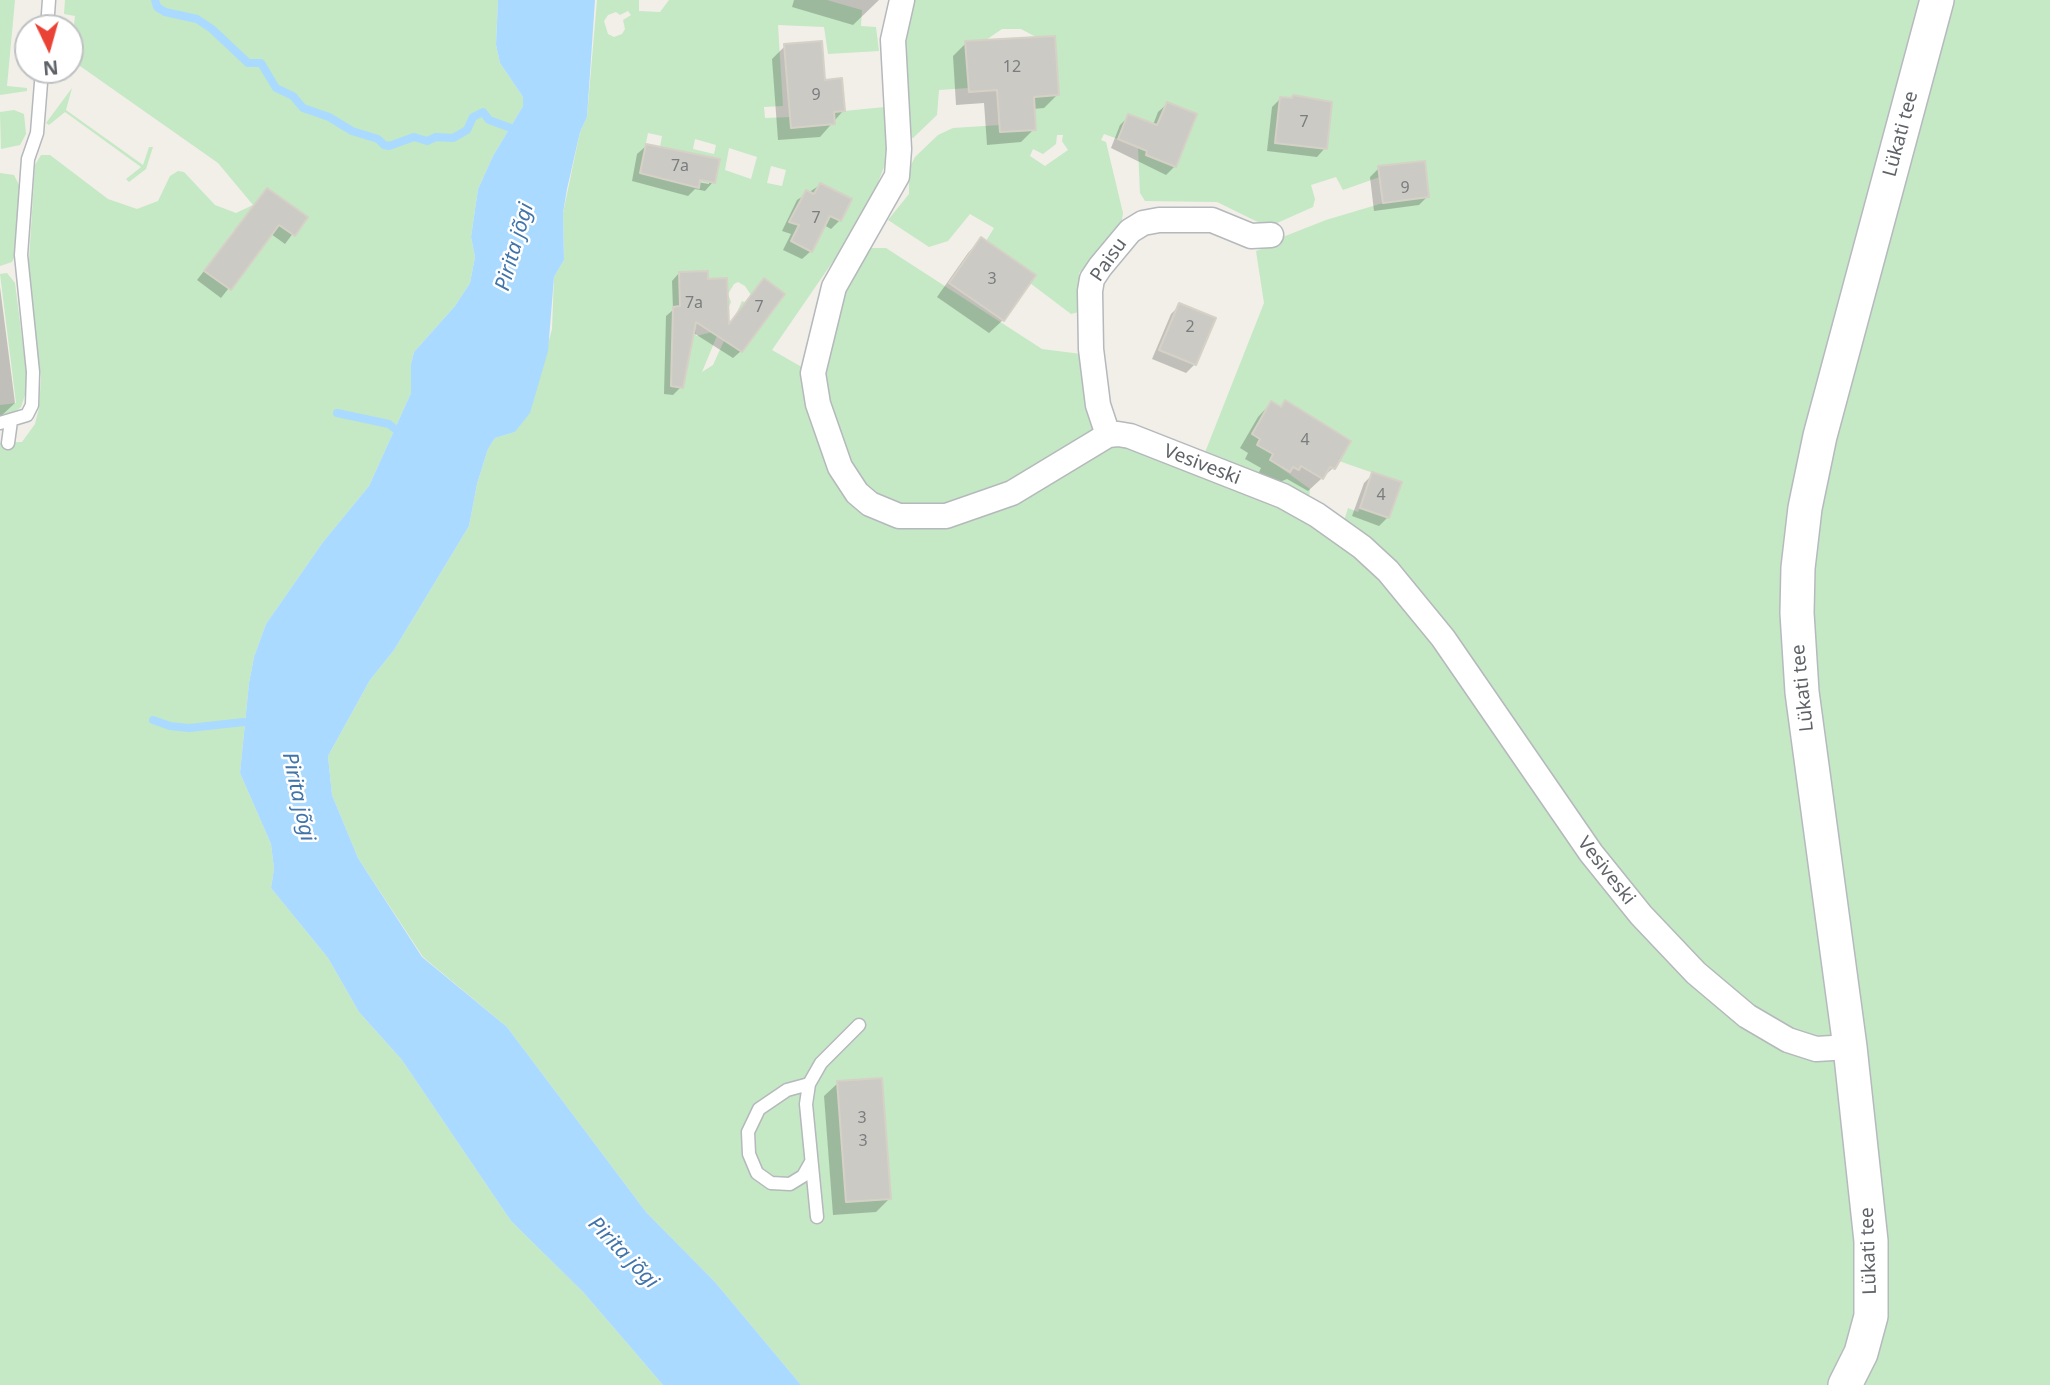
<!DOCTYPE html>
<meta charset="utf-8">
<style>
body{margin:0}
#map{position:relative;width:2050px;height:1385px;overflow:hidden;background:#f1efe8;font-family:"Noto Sans",sans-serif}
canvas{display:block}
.north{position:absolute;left:14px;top:14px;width:70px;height:70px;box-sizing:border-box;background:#fff;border:2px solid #bfc1c3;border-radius:50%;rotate:175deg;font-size:19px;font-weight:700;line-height:28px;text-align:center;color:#5f6368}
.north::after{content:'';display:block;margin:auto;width:24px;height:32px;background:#ea4335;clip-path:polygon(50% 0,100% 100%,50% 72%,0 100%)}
</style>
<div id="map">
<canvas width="2050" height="1385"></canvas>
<div class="north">N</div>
</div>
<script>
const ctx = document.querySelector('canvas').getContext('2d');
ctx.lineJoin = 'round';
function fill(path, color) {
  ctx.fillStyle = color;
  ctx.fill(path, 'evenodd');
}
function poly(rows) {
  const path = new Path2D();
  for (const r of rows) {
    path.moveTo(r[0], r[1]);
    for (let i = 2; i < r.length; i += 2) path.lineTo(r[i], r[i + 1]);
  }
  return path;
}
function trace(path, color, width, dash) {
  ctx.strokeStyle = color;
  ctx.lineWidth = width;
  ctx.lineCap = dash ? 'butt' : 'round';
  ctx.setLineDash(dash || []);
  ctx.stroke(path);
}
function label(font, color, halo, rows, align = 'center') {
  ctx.font = font + ' "Noto Sans",sans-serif';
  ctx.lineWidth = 5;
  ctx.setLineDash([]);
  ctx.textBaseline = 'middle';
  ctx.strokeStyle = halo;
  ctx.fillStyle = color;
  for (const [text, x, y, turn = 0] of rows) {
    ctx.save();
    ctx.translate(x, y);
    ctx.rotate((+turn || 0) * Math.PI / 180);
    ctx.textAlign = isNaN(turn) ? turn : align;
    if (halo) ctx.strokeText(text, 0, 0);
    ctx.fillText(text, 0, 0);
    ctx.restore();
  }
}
fill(poly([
 [0,0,15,0,7,86,27,88,27,91,0,95],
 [65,0,498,0,496,45,500,63,523,97,523,106,493,156,478,189,471,237,475,257,470,283,455,306,414,352,411,364,411,393,369,486,323,542,266,624,254,657,249,683,240,773,271,844,274,869,271,888,328,958,359,1012,402,1060,511,1221,584,1293,663,1385,0,1385,0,443,22,442,35,424,39,408,41,378,28,276,35,165,41,155,50,155,108,199,137,209,158,201,170,176,178,171,184,172,215,205,236,213,253,205,218,163,70,59,75,16,64,14],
 [267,188,295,236,254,207],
 [234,230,261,250,231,290,204,271],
 [597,0,639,0,639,11,660,12,669,0,827,0,862,10,861,26,876,27,879,51,828,54,824,27,778,25,783,106,764,107,765,118,790,117,791,128,835,124,834,112,885,107,888,157,875,190,880,193,772,350,807,370,843,289,866,248,886,248,1042,349,1081,354,1093,418,1344,521,1348,508,1358,512,1360,508,1389,518,1402,483,1339,461,1351,440,1337,432,1333,438,1285,401,1281,407,1271,401,1252,434,1260,439,1258,445,1273,454,1270,460,1310,489,1309,501,1202,460,1264,303,1256,251,1267,247,1270,242,1326,220,1383,203,1429,197,1425,161,1343,190,1336,177,1311,185,1315,199,1313,207,1268,227,1217,202,1145,201,1140,193,1138,148,1147,151,1146,156,1176,167,1197,114,1167,102,1157,125,1128,114,1118,139,1104,134,1101,140,1106,142,1123,213,1120,234,1079,273,1079,312,1071,314,1030,283,1035,274,986,241,994,228,970,214,948,241,929,247,888,220,909,194,909,169,915,157,938,135,953,128,1000,125,1001,132,1036,130,1034,97,1059,95,1055,36,1036,37,1021,29,1002,29,986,40,966,41,969,88,939,90,937,115,913,138,908,139,899,81,910,0,2050,0,2050,1385,801,1385,715,1282,646,1212,507,1027,423,957,358,858,332,795,328,756,370,680,394,650,469,526,477,484,488,449,495,438,515,432,530,412,552,329,554,277,564,260,563,213,580,132,587,117],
 [628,11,631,15,623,20,625,29,622,34,614,37,608,34,604,21,608,15,616,12,620,15],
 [648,133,662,136,660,147,720,159,715,183,700,180,698,188,640,173],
 [1057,135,1063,135,1062,141,1068,150,1045,166,1030,156,1033,149,1043,154,1056,144],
 [695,139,716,145,714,154,693,149],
 [729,148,757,157,751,179,725,170],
 [771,166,786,170,782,186,767,183],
 [696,271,708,271,708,279,727,279,728,296,707,297,712,332,696,336,692,311,680,310,679,280,696,279],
 [764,279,779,289,778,304,771,314,742,301,713,365,702,372,731,302,728,294,734,284,738,282,745,286,751,295],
 [72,88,66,110,143,165,149,147,153,147,146,169,129,182,126,179,141,167,65,112,49,125,46,123],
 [14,110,24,114,26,134,20,145,1,149,0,112],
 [0,173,14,175,20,187,16,254,12,262,0,266],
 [7,273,15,283,28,386,21,407,12,414,0,417,0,405,16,403,0,274]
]), '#c5e8c5');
fill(poly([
 [498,0,595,0,587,117,580,132,567,189,563,213,564,260,554,277,548,351,530,413,515,432,495,438,488,449,477,484,469,526,394,650,370,680,328,756,332,795,358,858,422,957,507,1027,646,1212,715,1282,801,1385,663,1385,584,1293,511,1221,402,1060,359,1012,328,958,271,888,274,869,271,844,240,773,249,683,254,657,266,624,323,542,369,486,411,393,411,364,414,352,455,306,470,283,475,257,471,237,478,189,493,156,523,106,523,97,500,63,496,45]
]), '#aadaff');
fill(poly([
 [794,0,879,0,853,25,792,7],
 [966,43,1057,95,1044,108,1033,109,1034,129,1021,142,987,145,984,103,956,105,953,56],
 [785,46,823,82,843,111,820,137,778,140,772,59],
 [1281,98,1325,148,1317,157,1267,151,1272,107],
 [1167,104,1175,166,1166,175,1111,148,1120,125,1129,116,1153,125,1158,112],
 [646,146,713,182,705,191,695,189,688,196,632,181,637,154],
 [692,177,709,180,709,184,691,181],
 [1379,168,1427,197,1419,205,1374,211,1370,177],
 [820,185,840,220,831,229,824,225,811,251,802,259,783,250,791,234,782,231,797,200],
 [267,190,305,217,285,244,271,234,221,298,197,280],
 [981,239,1003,320,989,333,937,297,968,253],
 [679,273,706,281,741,351,733,358,692,332,681,387,673,395,664,394,666,316,673,310,672,281],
 [0,287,15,403,0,417],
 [1180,305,1195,364,1186,373,1152,359,1171,314],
 [1271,403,1279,408,1285,403,1333,468,1308,491,1287,479,1275,484,1258,474,1261,468,1245,459,1248,453,1240,448,1258,417],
 [1373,474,1388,517,1379,526,1352,516,1364,483],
 [838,1083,890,1198,876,1212,833,1215,824,1096]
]), '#0003');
trace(poly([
 [155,0,157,7,165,12,197,19,212,29,248,63,261,63,276,88,293,96,303,108,329,117,352,131,378,139,384,145,389,146,414,137,427,141,436,137,453,138,467,130,473,117,483,112,489,120,511,128],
 [337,413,389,424,395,429],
 [153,720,170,726,189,728,244,722]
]), '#aadaff', 8);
const building = poly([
 [1055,36,1059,95,1034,97,1036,130,1000,132,997,90,969,92,965,41,1055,36],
 [822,41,825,80,842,78,845,111,834,112,835,124,791,128,784,44,822,41],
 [1293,95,1332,102,1327,149,1275,143,1280,97,1292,98,1293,95],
 [1167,102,1197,114,1176,167,1146,155,1147,151,1118,139,1128,114,1157,125,1167,102],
 [646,144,720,159,715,183,700,180,699,188,640,173,646,144],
 [1425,161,1429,197,1383,203,1378,166,1425,161],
 [820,183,852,199,841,221,830,216,812,252,791,241,799,225,789,222,806,190,814,194,820,183],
 [267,188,308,217,295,236,279,225,231,290,204,271,267,188],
 [981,237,1036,275,1004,321,949,283,981,237],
 [708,271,708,279,727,278,729,324,764,278,785,294,742,352,696,322,683,388,671,386,673,307,680,306,679,272,708,271],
 [1179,303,1216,318,1196,365,1159,350,1179,303],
 [1285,400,1351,441,1335,469,1330,467,1323,479,1301,466,1299,470,1293,467,1290,472,1270,460,1273,454,1257,445,1260,439,1252,434,1271,401,1281,407,1285,400],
 [1372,472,1402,482,1389,518,1360,508,1372,472],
 [882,1078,891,1199,846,1202,837,1081,882,1078]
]);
fill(building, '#cccac5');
trace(building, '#d6d1c6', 2);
const lane = poly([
 [47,28,49,0],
 [0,423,27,415,32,405,33,372,21,255,28,159,37,133,42,70],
 [8,443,11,421],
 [809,1084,787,1090,759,1109,748,1132,749,1154,757,1173,771,1183,790,1184,803,1176,811,1162],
 [817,1217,806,1104,809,1084,821,1063,859,1025]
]);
const street = poly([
 [902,0,893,40,899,149,897,176,834,287,813,373,818,404,840,467,857,493,870,504,899,516,946,516,1012,493,1108,435,1118,434,1130,436,1283,496,1317,515,1362,547,1388,571,1443,638,1591,853,1641,915,1696,973,1747,1016,1788,1040,1816,1049,1850,1047],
 [1108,435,1098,405,1091,349,1090,291,1092,279,1100,267,1130,231,1143,223,1159,220,1212,220,1251,236,1271,235]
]);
const secondary = poly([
 [1845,1385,1861,1353,1871,1316,1871,1241,1850,1047,1802,692,1797,613,1798,568,1805,508,1820,436,1937,0]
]);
trace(lane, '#b5b8bc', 15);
trace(street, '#b5b8bc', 27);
trace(secondary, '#b6babf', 36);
trace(lane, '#fff', 12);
trace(street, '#fff', 24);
trace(secondary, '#fff', 33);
label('16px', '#7a7d7f', null, [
 ["12",1012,67],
 ["9",816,95],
 ["7",1304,122],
 ["7a",680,166],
 ["9",1405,188],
 ["7",816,218],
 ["3",992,279],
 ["7a",694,303],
 ["7",759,307],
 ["2",1190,327],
 ["4",1305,440],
 ["4",1381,495],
 ["3",862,1118],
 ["3",863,1141]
]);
label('19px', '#5f6368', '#fff', [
 ["Lükati tee",1901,134,-75],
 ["Paisu",1109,260,-55],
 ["Vesiveski",1202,465,21],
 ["Lükati tee",1803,688,-96],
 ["Vesiveski",1606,871,52],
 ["Lükati tee",1869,1251,-92]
]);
label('italic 21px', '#4174aa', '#fff', [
 ["Pirita jõgi",515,247,-74],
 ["Pirita jõgi",298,797,78],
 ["Pirita jõgi",623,1253,46]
]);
</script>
